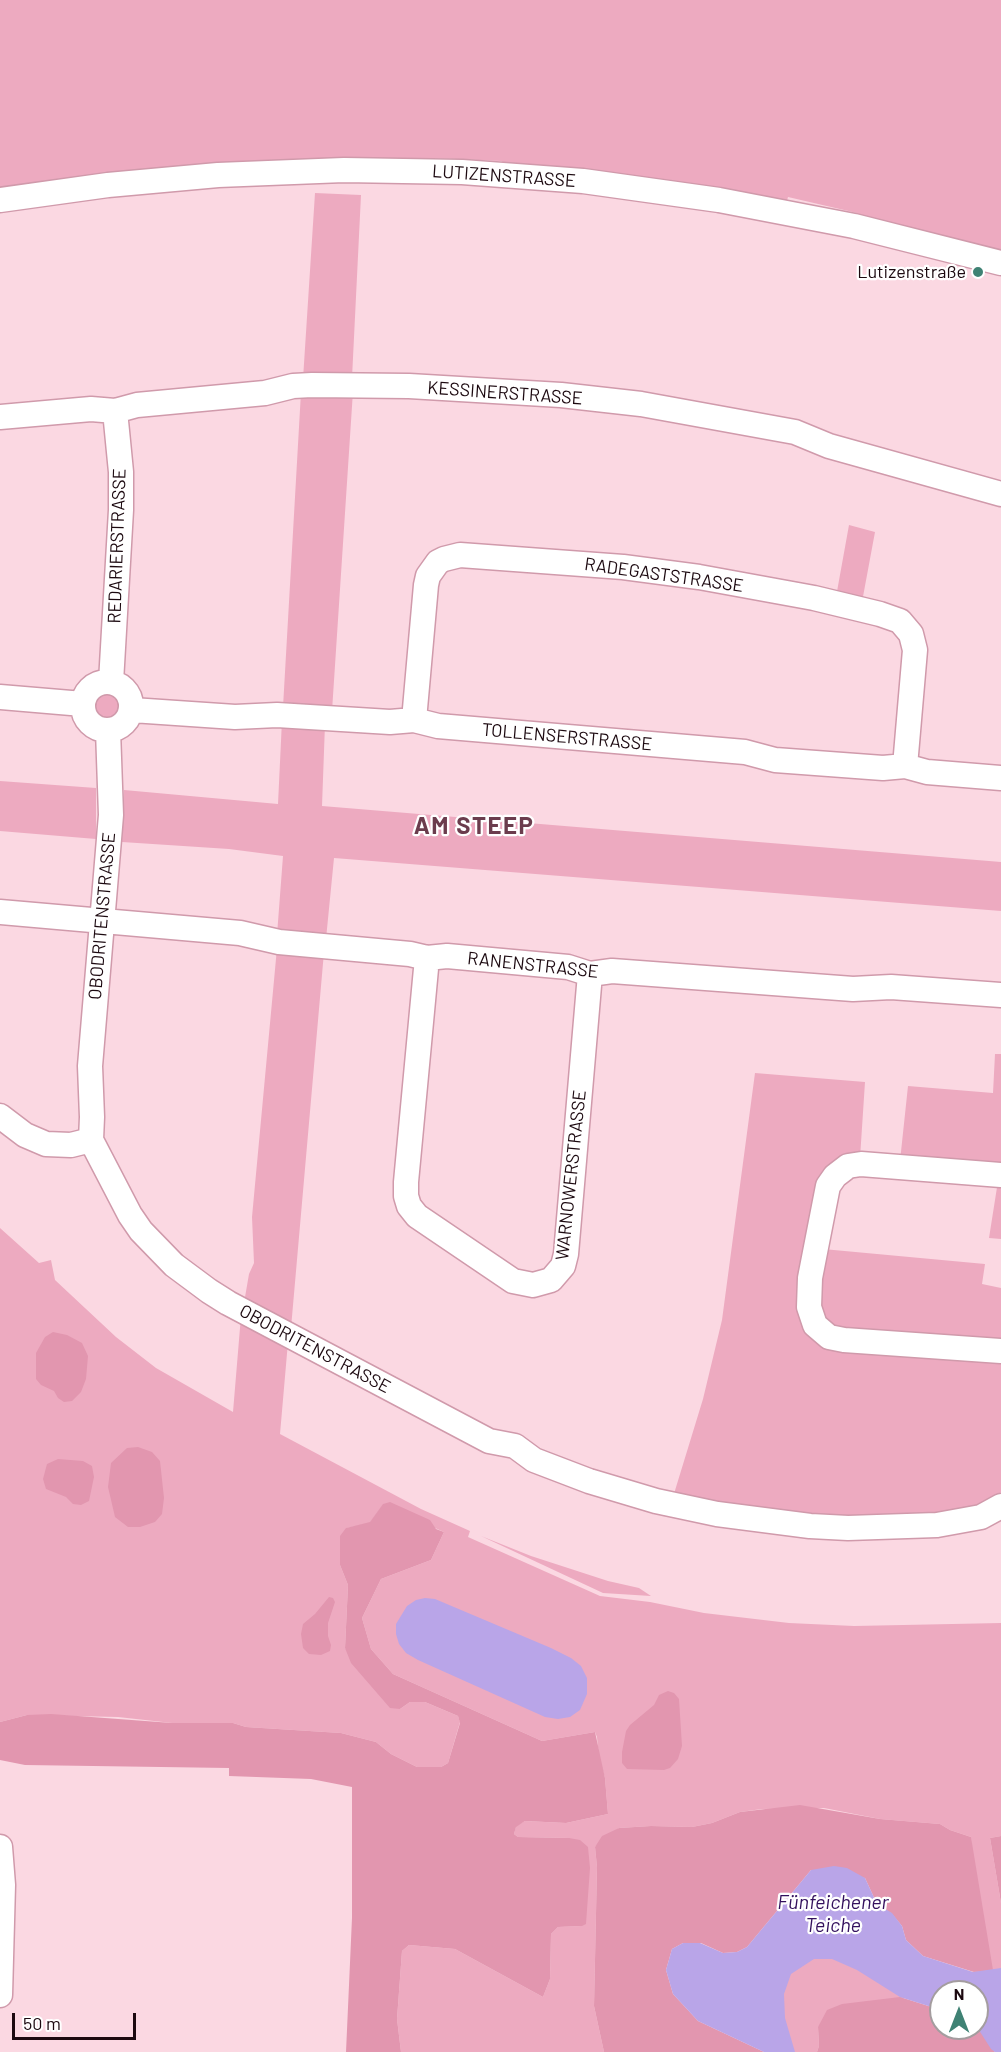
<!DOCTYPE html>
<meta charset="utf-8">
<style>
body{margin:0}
#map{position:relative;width:1001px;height:2052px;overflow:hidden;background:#fbd8e2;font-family:Barlow,sans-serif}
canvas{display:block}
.north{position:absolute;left:929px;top:1980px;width:60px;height:60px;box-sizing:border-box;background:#fff;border:2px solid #a49d9f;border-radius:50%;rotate:0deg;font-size:16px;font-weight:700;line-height:24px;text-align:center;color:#1c0910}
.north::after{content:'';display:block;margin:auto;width:21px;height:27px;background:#3f8274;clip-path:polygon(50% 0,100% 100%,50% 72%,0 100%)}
.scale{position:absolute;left:12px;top:2013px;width:124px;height:27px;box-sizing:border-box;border:3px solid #1c0910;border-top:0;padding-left:8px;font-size:18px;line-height:21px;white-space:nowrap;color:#1c0910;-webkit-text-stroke:4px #fff;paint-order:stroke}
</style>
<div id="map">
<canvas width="1001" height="2052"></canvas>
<div class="north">N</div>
<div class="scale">50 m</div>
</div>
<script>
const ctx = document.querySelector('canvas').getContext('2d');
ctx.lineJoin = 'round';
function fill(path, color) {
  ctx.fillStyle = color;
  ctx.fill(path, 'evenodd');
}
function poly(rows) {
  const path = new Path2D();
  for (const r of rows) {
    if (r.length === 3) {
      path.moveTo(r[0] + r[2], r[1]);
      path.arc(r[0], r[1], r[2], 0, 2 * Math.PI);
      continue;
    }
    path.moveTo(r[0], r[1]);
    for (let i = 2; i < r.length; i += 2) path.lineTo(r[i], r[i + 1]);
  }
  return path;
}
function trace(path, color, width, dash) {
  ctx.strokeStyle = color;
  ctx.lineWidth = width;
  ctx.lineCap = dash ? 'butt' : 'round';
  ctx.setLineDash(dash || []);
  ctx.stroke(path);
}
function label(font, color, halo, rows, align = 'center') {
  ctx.font = font + ' Barlow,sans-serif';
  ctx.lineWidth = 4.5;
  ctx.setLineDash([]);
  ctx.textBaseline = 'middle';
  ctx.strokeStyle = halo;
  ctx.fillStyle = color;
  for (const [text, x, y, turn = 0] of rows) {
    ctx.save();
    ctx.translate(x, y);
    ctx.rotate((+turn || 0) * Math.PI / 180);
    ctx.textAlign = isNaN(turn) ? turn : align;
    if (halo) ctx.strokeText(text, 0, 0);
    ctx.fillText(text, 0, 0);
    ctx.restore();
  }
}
fill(poly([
 [0,0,1001,0,1001,255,855,220,857,213,788,197,786,204,512,167,501,161,434,158,423,161,0,190],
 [315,193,361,195,352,378,303,379],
 [353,391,332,711,283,707,301,392],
 [849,525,875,532,862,602,836,597],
 [108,706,12],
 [282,720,325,724,322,806,1001,862,1001,911,334,858,326,939,277,935,283,856,229,849,122,842,124,790,278,804],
 [0,781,96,788,96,839,0,831],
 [277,948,324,952,291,1328,244,1303,249,1274,254,1263,252,1217],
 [995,1054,1001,1054,1001,1168,900,1161,908,1086,993,1093],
 [755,1073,865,1082,860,1158,845,1161,809,1328,1001,1359,1001,1492,996,1498,976,1509,936,1516,847,1519,673,1497,703,1399,722,1320],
 [998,1181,1001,1182,1001,1239,989,1238],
 [0,1228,39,1263,51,1260,55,1280,116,1337,156,1368,233,1412,241,1316,288,1342,280,1434,421,1509,470,1531,468,1537,600,1596,650,1602,704,1613,789,1623,854,1626,1001,1623,1001,1836,990,1838,1001,1903,1001,2023,977,2027,971,1837,950,1830,940,1824,880,1819,824,1808,762,1809,740,1812,712,1823,692,1827,651,1826,619,1828,595,1847,597,1867,594,2006,604,2052,401,2052,397,2019,402,1951,409,1945,455,1949,543,1997,550,1979,551,1934,558,1927,581,1926,569,1838,518,1837,514,1834,516,1826,525,1821,566,1823,608,1814,605,1778,599,1757,597,1737,595,1732,542,1741,393,1674,371,1649,362,1618,381,1579,431,1560,444,1532,383,1505,370,1523,347,1528,340,1565,348,1585,345,1648,400,1709,410,1702,425,1702,458,1716,460,1722,448,1763,441,1767,417,1767,391,1754,376,1742,341,1733,246,1727,233,1723,172,1723,118,1717,27,1715,0,1722],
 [823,1249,985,1264,982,1284,1001,1288,1001,1344,845,1333,820,1322],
 [481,1536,531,1556,608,1581,639,1588,651,1596,603,1593],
 [810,1948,939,1985,818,2027,819,2046,817,2052,764,2052,750,1969]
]), '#edaac0');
fill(poly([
 [53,1332,67,1335,82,1343,88,1356,86,1379,81,1392,72,1401,64,1402,58,1398,54,1391,41,1385,36,1379,36,1353,45,1337],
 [138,1447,152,1452,160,1461,164,1498,162,1514,155,1522,140,1527,128,1527,115,1517,108,1487,111,1463,127,1448],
 [58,1459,83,1461,92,1466,94,1477,89,1501,81,1505,73,1504,66,1497,46,1489,43,1479,47,1464],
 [390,1502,430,1520,436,1529,444,1532,431,1560,381,1579,362,1618,371,1649,393,1674,542,1741,595,1732,605,1778,608,1814,566,1823,525,1821,516,1827,514,1834,518,1837,569,1838,580,1840,588,1847,590,1868,586,1924,582,1926,558,1927,551,1934,550,1979,543,1997,455,1949,409,1945,402,1951,397,2019,401,2052,346,2052,352,1918,352,1787,311,1779,229,1776,229,1768,25,1765,0,1760,0,1722,27,1715,51,1714,172,1723,233,1723,246,1727,341,1733,376,1742,391,1754,417,1767,441,1767,448,1763,460,1723,458,1716,425,1702,410,1702,400,1709,390,1708,351,1663,345,1648,348,1585,340,1565,340,1536,346,1528,370,1522,383,1504],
 [329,1597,333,1598,335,1602,328,1623,328,1636,331,1645,330,1651,321,1655,309,1654,303,1648,301,1634,303,1624,315,1614],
 [668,1691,674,1693,679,1699,682,1746,678,1759,670,1768,664,1770,627,1769,622,1763,622,1752,626,1731,630,1725,654,1705,659,1695],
 [800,1805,880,1819,940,1824,950,1830,971,1837,993,1970,974,1972,923,1956,906,1940,902,1926,892,1914,877,1904,865,1878,811,1870,747,1947,737,1952,723,1953,701,1943,683,1943,672,1949,666,1970,673,1994,698,2021,764,2052,604,2052,594,2006,597,1867,595,1847,602,1836,619,1828,651,1826,692,1827,712,1823,740,1812],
 [1001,1836,1001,1903,990,1838],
 [900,1997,941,2010,941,2028,979,2027,995,2052,817,2052,819,2046,818,2027,827,2010,842,2004]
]), '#e296af');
fill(poly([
 [425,1598,435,1599,551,1648,571,1658,581,1666,587,1678,587,1694,580,1710,570,1717,558,1719,545,1717,418,1660,406,1653,399,1644,396,1634,396,1624,407,1606,416,1600],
 [834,1866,847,1868,865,1878,877,1904,892,1913,902,1926,906,1940,923,1956,973,1972,1001,1968,1001,2052,995,2052,991,2049,977,2027,977,1992,941,1992,941,2010,900,1997,857,1970,832,1959,814,1959,791,1974,784,1994,785,2018,795,2052,764,2052,698,2021,673,1994,666,1970,672,1949,683,1943,700,1943,723,1953,737,1952,747,1947,811,1870]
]), '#b9a5e8');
const minor = poly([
 [0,200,108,185,218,175,344,170,462,172,583,181,719,200,854,226,1001,263],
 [0,417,91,409,115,411,137,405,265,393,293,386,312,385,409,386,561,395,641,404,795,432,829,446,1001,494],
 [107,706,24],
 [111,682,121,510,121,472,115,411],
 [0,697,83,704],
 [132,710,235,717,277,715,390,722,414,720,438,726,745,752,775,760,883,768,905,766,927,772,1001,778],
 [414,720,426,585,428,576,438,562,444,559,460,555,623,567,699,577,814,598,880,614,900,621,911,634,915,650,905,766],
 [108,730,111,815,90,1066,92,1117,91,1140,130,1215,141,1231,174,1265,209,1291,228,1303,489,1441,515,1446,534,1460,589,1481,656,1501,717,1514,810,1526,848,1528,937,1525,981,1517,1001,1506],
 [0,912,240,933,279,942,410,954,427,958,447,956,568,967,590,974,612,971,853,989,891,987,1001,995],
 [427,958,406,1182,406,1196,409,1206,417,1216,513,1281,533,1285,551,1280,563,1266,566,1254,590,974],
 [0,1116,25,1135,46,1144,71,1145,91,1140],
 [1001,1175,861,1164,848,1166,835,1176,828,1186,810,1278,809,1307,815,1325,829,1337,844,1340,1001,1351],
 [0,1847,3,1885,0,1995]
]);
trace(minor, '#d09aab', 27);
trace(minor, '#fff', 24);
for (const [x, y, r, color] of [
 [978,272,6,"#3f8274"]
]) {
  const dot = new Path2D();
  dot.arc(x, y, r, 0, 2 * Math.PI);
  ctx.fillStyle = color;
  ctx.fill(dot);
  trace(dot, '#fff', 2);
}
label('18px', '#1c0910', '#fff', [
 ["LUTIZENSTRASSE",504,176,4],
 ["KESSINERSTRASSE",505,393,4],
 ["REDARIERSTRASSE",117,546,-88],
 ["RADEGASTSTRASSE",664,575,8],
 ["TOLLENSERSTRASSE",567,737,5],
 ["OBODRITENSTRASSE",102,916,-85],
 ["RANENSTRASSE",533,965,6],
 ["WARNOWERSTRASSE",571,1175,-84],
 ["OBODRITENSTRASSE",315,1349,28]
]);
label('18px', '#1c0910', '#fff', [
 ["Lutizenstraße",966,272]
], 'right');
label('italic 20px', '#33105d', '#fff', [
 ["Fünfeichener",833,1902],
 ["Teiche",833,1925]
]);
ctx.letterSpacing = '1.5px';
label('bold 24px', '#6b3c4d', '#fff', [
 ["AM STEEP",474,826]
]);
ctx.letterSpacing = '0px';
</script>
